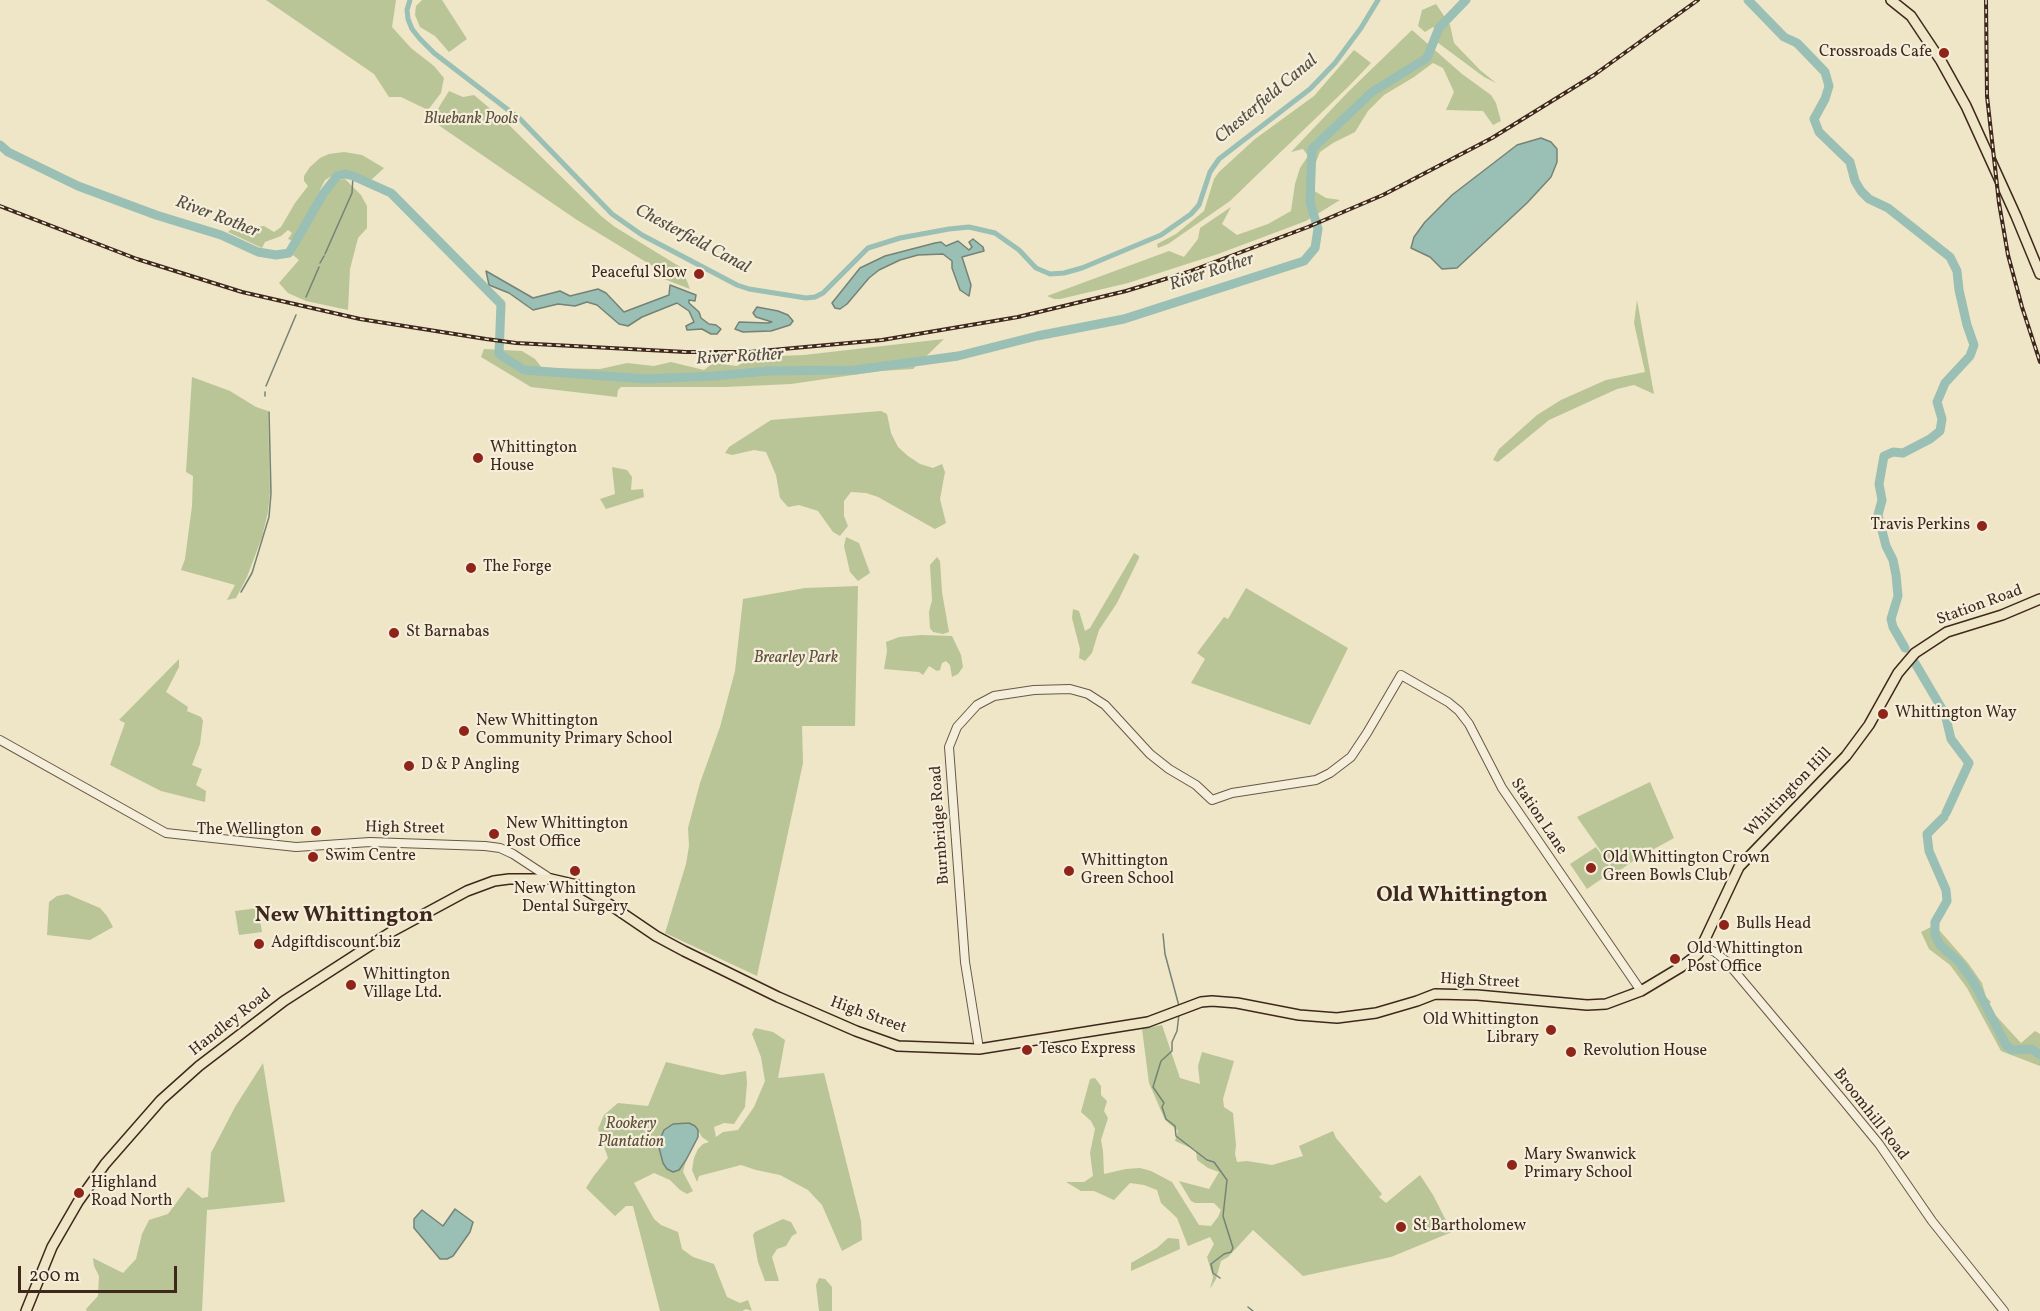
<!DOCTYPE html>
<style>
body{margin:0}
#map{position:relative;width:2040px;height:1311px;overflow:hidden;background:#efe5c7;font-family:Vollkorn,serif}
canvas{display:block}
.scale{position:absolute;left:18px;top:1266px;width:159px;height:27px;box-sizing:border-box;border:3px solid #3e281c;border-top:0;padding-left:8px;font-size:18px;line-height:21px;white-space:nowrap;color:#3e281c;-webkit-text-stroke:4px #f5eedb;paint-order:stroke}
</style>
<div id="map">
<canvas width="2040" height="1311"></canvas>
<div class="scale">200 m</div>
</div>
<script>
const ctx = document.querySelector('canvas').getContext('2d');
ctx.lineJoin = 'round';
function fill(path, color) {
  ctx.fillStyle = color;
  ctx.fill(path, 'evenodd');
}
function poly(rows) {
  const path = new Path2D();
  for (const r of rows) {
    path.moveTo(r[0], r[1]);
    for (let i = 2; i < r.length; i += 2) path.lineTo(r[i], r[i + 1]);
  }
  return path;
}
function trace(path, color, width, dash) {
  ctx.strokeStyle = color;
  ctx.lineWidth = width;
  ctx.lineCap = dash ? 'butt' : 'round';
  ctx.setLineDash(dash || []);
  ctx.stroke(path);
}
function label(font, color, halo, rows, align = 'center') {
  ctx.font = font + ' Vollkorn,serif';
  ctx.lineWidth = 4.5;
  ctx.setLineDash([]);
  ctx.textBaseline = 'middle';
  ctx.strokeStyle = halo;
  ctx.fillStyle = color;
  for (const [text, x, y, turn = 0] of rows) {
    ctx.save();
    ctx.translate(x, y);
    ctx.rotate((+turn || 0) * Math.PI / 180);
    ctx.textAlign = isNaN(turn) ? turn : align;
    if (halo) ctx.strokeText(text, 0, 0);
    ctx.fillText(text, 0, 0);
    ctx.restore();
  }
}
fill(poly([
 [266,0,396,0,392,27,411,48,434,66,444,78,441,93,428,110,401,97,389,97,374,74],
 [422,0,442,0,467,39,449,52,435,36,420,27,415,15,416,6],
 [1436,4,1450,25,1454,43,1480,70,1496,83,1484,77,1437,42,1440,35,1433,27,1425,32,1418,26,1422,10],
 [1412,30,1462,74,1491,95,1496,103,1501,121,1493,125,1483,111,1446,110,1454,92,1443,68,1433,63,1414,77,1384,95,1368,111,1355,132,1333,143,1320,152,1313,169,1311,189,1326,198,1340,200,1306,221,1218,254,1128,283,1060,299,1054,299,1047,296,1169,251,1184,257,1198,239,1200,228,1231,207,1222,224,1237,235,1268,224,1291,211,1295,184,1300,168,1308,156,1303,149,1291,152,1349,91],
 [1354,50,1371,63,1348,87,1230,201,1168,244,1158,248,1157,244,1176,234,1204,211,1214,179,1219,172,1255,139,1314,96],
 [449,91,463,97,474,95,507,123,601,216,615,227,682,268,690,289,664,279,664,273,577,220,431,120],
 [344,152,362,155,384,168,370,181,346,171,338,172,325,180,303,224,293,241,288,239,292,233,288,230,281,236,265,242,262,248,228,232,239,223,254,227,264,226,274,232,281,227,295,203,308,186,304,181,304,176,310,167,320,158,329,154],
 [345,179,361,195,367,206,367,228,358,238,350,269,348,310,306,301,288,293,279,283,299,260,293,255,323,196,334,181],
 [1637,300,1654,394,1634,385,1617,389,1549,420,1498,462,1493,460,1499,449,1537,415,1561,400,1606,380,1645,372,1634,323],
 [944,339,913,369,880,371,791,384,725,387,621,387,618,390,617,397,531,387,481,357,484,349,522,351,535,359,542,368,600,369,627,363,654,366,671,362,704,370,713,363,737,366,753,357,804,355],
 [192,377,230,391,256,407,268,411,270,492,268,512,262,537,247,577,236,598,227,600,235,585,181,570,185,559,192,506,193,476,186,472],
 [881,411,887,414,891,433,898,447,908,456,920,464,933,468,942,464,945,472,940,499,946,523,935,529,878,497,866,493,851,492,844,501,844,516,848,526,840,536,833,532,818,511,799,505,788,507,780,498,776,475,766,452,754,450,732,455,725,453,729,447,771,420],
 [612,467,627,470,632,477,631,490,643,489,644,497,606,509,600,499,615,494],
 [846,537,859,543,870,573,858,581,850,572,844,546],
 [1134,553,1139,556,1139,558,1117,603,1099,630,1092,653,1085,661,1079,658,1080,649,1072,618,1073,609,1079,611,1085,631,1090,628],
 [937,557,940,561,942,592,949,632,943,634,933,632,930,628,929,612,932,600,930,565],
 [858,586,855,726,802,726,803,763,757,976,665,933,686,864,689,846,688,828,700,783,720,727,735,671,743,599,805,588],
 [1246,588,1348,648,1310,725,1191,683,1205,659,1197,653,1224,617,1228,619],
 [921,635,952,636,961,655,963,667,958,674,952,677,950,665,946,661,942,663,940,670,937,671,929,666,923,675,919,672,884,669,887,651,886,642,899,637],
 [179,659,179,667,166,692,188,707,187,711,201,717,203,721,200,744,192,765,202,769,196,785,206,791,205,802,161,791,110,765,125,723,119,720],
 [1650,782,1674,838,1636,859,1616,873,1577,817],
 [1596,847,1613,871,1587,889,1570,864],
 [67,894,100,908,107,916,113,927,90,940,47,935,49,902,57,896],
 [258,908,262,932,239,935,235,911],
 [1931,927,1940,931,1968,963,1982,983,1986,997,1991,1002,1987,1006,2021,1043,2035,1031,2040,1034,2040,1066,2001,1051,1967,988,1950,965,1929,949,1921,932],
 [1162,1025,1180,1078,1200,1084,1198,1066,1202,1052,1234,1061,1223,1099,1224,1107,1233,1113,1236,1145,1235,1154,1237,1162,1247,1161,1272,1165,1303,1156,1299,1146,1333,1131,1336,1138,1382,1194,1379,1197,1386,1203,1420,1175,1433,1195,1452,1232,1391,1257,1303,1276,1253,1230,1228,1257,1221,1261,1216,1279,1210,1289,1213,1277,1207,1257,1214,1244,1210,1237,1188,1246,1177,1218,1161,1203,1157,1190,1144,1185,1130,1183,1114,1200,1094,1191,1081,1191,1066,1182,1084,1182,1093,1176,1090,1153,1095,1129,1091,1121,1081,1112,1090,1079,1095,1078,1101,1086,1101,1095,1107,1101,1104,1111,1108,1118,1101,1140,1103,1151,1104,1174,1126,1169,1140,1168,1151,1171,1172,1182,1199,1225,1211,1226,1218,1217,1221,1210,1214,1203,1195,1203,1191,1201,1179,1181,1209,1189,1219,1172,1208,1168,1197,1160,1196,1150,1175,1141,1178,1131,1165,1120,1149,1083,1142,1029],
 [755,1028,773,1032,785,1040,778,1078,824,1073,861,1221,862,1240,842,1251,822,1205,808,1190,780,1175,756,1170,741,1165,699,1176,697,1182,692,1170,694,1158,698,1149,703,1144,709,1142,702,1137,695,1125,658,1144,663,1163,679,1170,686,1160,683,1172,693,1191,687,1194,680,1190,670,1180,654,1173,634,1183,654,1219,661,1225,678,1232,682,1249,693,1257,714,1264,727,1297,740,1303,748,1300,752,1311,746,1309,742,1311,660,1311,633,1206,626,1206,615,1216,586,1188,593,1177,608,1158,598,1129,604,1115,618,1103,648,1106,666,1062,722,1075,746,1071,747,1083,745,1107,734,1124,724,1123,714,1127,716,1137,723,1132,738,1130,754,1107,765,1081,761,1057,752,1034],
 [263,1063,285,1202,207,1210,202,1311,87,1311,86,1309,98,1296,99,1276,94,1266,93,1258,123,1273,136,1259,142,1234,149,1220,168,1214,188,1187,202,1198,208,1197,211,1153,235,1107],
 [783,1219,791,1222,797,1233,792,1236,786,1246,777,1249,772,1257,779,1281,765,1281,758,1262,753,1235,755,1232],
 [1168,1238,1179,1239,1180,1249,1131,1271,1131,1263,1157,1248],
 [819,1278,825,1279,832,1287,832,1311,819,1311,816,1285]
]), '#b9c596');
const water = poly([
 [1541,138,1551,142,1557,149,1557,162,1551,177,1527,203,1457,268,1442,269,1430,257,1411,248,1414,237,1425,222,1452,195,1517,145,1541,138],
 [973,239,983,247,984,251,962,257,971,285,969,296,960,290,952,268,952,261,943,254,918,255,900,260,879,270,869,278,847,304,840,309,835,308,832,303,860,268,885,256,935,243,941,242,946,246,958,241,969,250,972,247,969,242,973,239],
 [486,271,533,298,560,291,570,296,598,289,606,293,624,312,669,295,670,285,696,295,695,301,689,300,689,303,699,312,701,318,709,324,716,325,721,329,717,334,711,334,702,329,687,330,686,326,694,322,689,311,677,303,642,317,628,326,619,324,597,305,587,302,575,306,558,304,533,310,509,293,489,285,486,271],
 [757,307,778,311,788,315,793,321,790,325,771,331,743,332,735,329,739,322,768,323,772,322,756,317,753,313,757,307],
 [689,1123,695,1126,698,1130,698,1137,686,1160,679,1170,673,1172,667,1169,663,1163,658,1144,664,1130,673,1124,689,1123],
 [455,1209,473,1222,470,1232,453,1256,447,1259,440,1259,414,1228,414,1219,422,1210,443,1226,455,1209]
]);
fill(water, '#9abfb4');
trace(water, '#758377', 1.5);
trace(poly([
 [325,254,352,193,353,176],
 [320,263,324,256],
 [306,297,319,267],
 [266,386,296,315],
 [265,392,265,396],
 [241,592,252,573,269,517,271,493,269,412],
 [1163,934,1165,954,1179,1006],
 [1179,1014,1177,1031,1172,1042,1172,1051,1161,1061,1153,1087,1164,1103,1162,1107,1166,1119,1175,1126,1176,1136,1207,1160,1214,1162,1227,1180,1223,1216,1233,1248,1231,1252,1224,1254,1211,1264,1213,1273,1220,1278],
 [1248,1307,1253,1311]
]), '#758377', 1.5);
trace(poly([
 [410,0,407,10,408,19,412,29,420,39,434,53,520,119,612,214,642,235,737,285,749,289,806,298,815,297,823,293,868,248,900,238,949,229,969,227,995,233,1019,250,1036,268,1050,274,1064,273,1082,268,1161,235,1191,214,1199,205,1210,172,1219,159,1310,89,1335,63,1361,28,1378,0]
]), '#9abfb4', 5);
trace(poly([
 [1748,0,1784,37,1797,43,1825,72,1829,86,1825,99,1814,119,1819,132,1850,162,1855,181,1861,191,1869,199,1888,208,1950,257,1957,271,1959,290,1967,325,1974,345,1970,356,1945,383,1940,395,1937,402,1942,419,1940,431,1930,439,1903,453,1893,452,1884,456,1879,484,1882,500,1878,515,1886,546,1893,560,1896,575,1898,596,1891,619,1893,627,1905,648],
 [0,145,8,152,78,186,156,215,221,235,258,252,276,255,289,253,323,194,337,176,345,174,353,176,391,193,501,304,499,354,524,370,647,379,714,376,768,371,855,370,958,356,1037,336,1124,319,1304,261,1315,248,1318,229,1310,202,1312,149,1372,92,1427,58,1439,28,1466,0],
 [1915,663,1945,714,1951,739,1969,763,1946,813],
 [1944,817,1927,834,1929,851,1946,890,1947,901,1935,922,1935,935,1940,945,1959,962,1973,981,2006,1045,2012,1050,2032,1049,2040,1055]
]), '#9abfb4', 9);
const minor = poly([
 [0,740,166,833,296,847,370,842,485,846,500,848,513,854,551,879],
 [1703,947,1715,952,1726,961,1842,1099,1879,1144,1932,1221,2004,1311],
 [979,1049,965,962,949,747,957,727,977,705,994,696,1034,690,1070,689,1088,694,1105,705,1150,754,1169,769,1196,785,1212,800,1232,793,1316,780,1330,773,1351,757,1367,733,1401,675,1448,702,1459,711,1469,724,1502,788,1641,991]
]);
const major = poly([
 [1891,0,1911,16,1941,61,1966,106,2016,216,2040,274],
 [26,1311,52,1247,78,1202,105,1164,161,1100,199,1066,284,1001,391,932,467,891,494,881,509,879,551,879,577,885,606,902,656,936,684,951,778,997,856,1031,898,1046,979,1049,1148,1022,1201,1002,1212,1001,1237,1003,1299,1015,1337,1018,1376,1013,1417,1001,1435,994,1477,995,1587,1005,1606,1004,1641,991,1681,967,1698,954,1739,867,1846,756,1869,725,1898,673,1915,653,1947,632,2002,615,2040,599]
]);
trace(minor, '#6a5747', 10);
trace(major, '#3e281c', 12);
trace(minor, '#f5eedb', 8);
trace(major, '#efe5c7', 9);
const rail = poly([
 [1986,0,1987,96,1999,203,2008,255,2022,307,2040,362],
 [0,206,137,259,242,292,360,319,486,339,516,343,686,352,750,352,882,340,1018,317,1126,291,1188,272,1308,227,1383,195,1492,138,1594,75,1698,0]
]);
trace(rail, '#3e281c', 4);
trace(rail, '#f5eedb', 1.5, [4.5]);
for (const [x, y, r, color] of [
 [1944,53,6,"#8f2418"],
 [699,274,6,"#8f2418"],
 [478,458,6,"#8f2418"],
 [1982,526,6,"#8f2418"],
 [471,568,6,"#8f2418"],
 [394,633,6,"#8f2418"],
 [1883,714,6,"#8f2418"],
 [464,731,6,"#8f2418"],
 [409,766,6,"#8f2418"],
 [316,831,6,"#8f2418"],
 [494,834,6,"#8f2418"],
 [313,857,6,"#8f2418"],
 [1591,868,6,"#8f2418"],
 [575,871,6,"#8f2418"],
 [1069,871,6,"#8f2418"],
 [1724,925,6,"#8f2418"],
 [259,944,6,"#8f2418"],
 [1675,959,6,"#8f2418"],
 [351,985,6,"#8f2418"],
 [1551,1030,6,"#8f2418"],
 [1027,1050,6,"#8f2418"],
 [1571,1052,6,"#8f2418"],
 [1512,1165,6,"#8f2418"],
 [79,1193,6,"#8f2418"],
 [1401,1227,6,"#8f2418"]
]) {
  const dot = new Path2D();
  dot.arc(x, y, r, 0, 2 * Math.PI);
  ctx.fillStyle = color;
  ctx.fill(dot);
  trace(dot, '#f5eedb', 2);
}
label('16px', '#3e281c', '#f5eedb', [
 ["Crossroads Cafe",1932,53,"right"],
 ["Peaceful Slow",687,274,"right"],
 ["Whittington",490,449],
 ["House",490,467],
 ["Travis Perkins",1970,526,"right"],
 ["The Forge",483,568],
 ["St Barnabas",406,633],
 ["Whittington Way",1895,714],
 ["New Whittington",476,722],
 ["Community Primary School",476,740],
 ["D & P Angling",421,766],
 ["New Whittington",506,825],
 ["Post Office",506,843],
 ["The Wellington",304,831,"right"],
 ["Swim Centre",325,857],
 ["Old Whittington Crown",1603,859],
 ["Green Bowls Club",1603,877],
 ["Whittington",1081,862],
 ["Green School",1081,880],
 ["New Whittington",575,890,"center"],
 ["Dental Surgery",575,908,"center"],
 ["Bulls Head",1736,925],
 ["Adgiftdiscount.biz",271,944],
 ["Old Whittington",1687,950],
 ["Post Office",1687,968],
 ["Whittington",363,976],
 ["Village Ltd.",363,994],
 ["Old Whittington",1539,1021,"right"],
 ["Library",1539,1039,"right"],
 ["Tesco Express",1039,1050],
 ["Revolution House",1583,1052],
 ["Mary Swanwick",1524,1156],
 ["Primary School",1524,1174],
 ["Highland",91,1184],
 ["Road North",91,1202],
 ["St Bartholomew",1413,1227]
], 'left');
label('italic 16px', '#5d4f3a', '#f5eedb', [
 ["Bluebank Pools",471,120],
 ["Brearley Park",796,659],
 ["Rookery",631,1125],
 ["Plantation",631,1143]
]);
label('16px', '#3e281c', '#f5eedb', [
 ["Station Road",1980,606,-20],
 ["Whittington Hill",1789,793,-46],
 ["Station Lane",1538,817,56],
 ["Burnbridge Road",941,825,-94],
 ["High Street",405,829,1],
 ["High Street",1480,982,3],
 ["High Street",868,1016,20],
 ["Handley Road",231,1023,-38],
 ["Broomhill Road",1870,1115,52]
]);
label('italic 18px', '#554e42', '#f5eedb', [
 ["Chesterfield Canal",1267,100,-40],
 ["River Rother",217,218,21],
 ["Chesterfield Canal",692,240,28],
 ["River Rother",1212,273,-18],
 ["River Rother",740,358,-3]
]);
label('bold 22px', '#3e281c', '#f5eedb', [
 ["Old Whittington",1462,897],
 ["New Whittington",344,917]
]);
</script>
